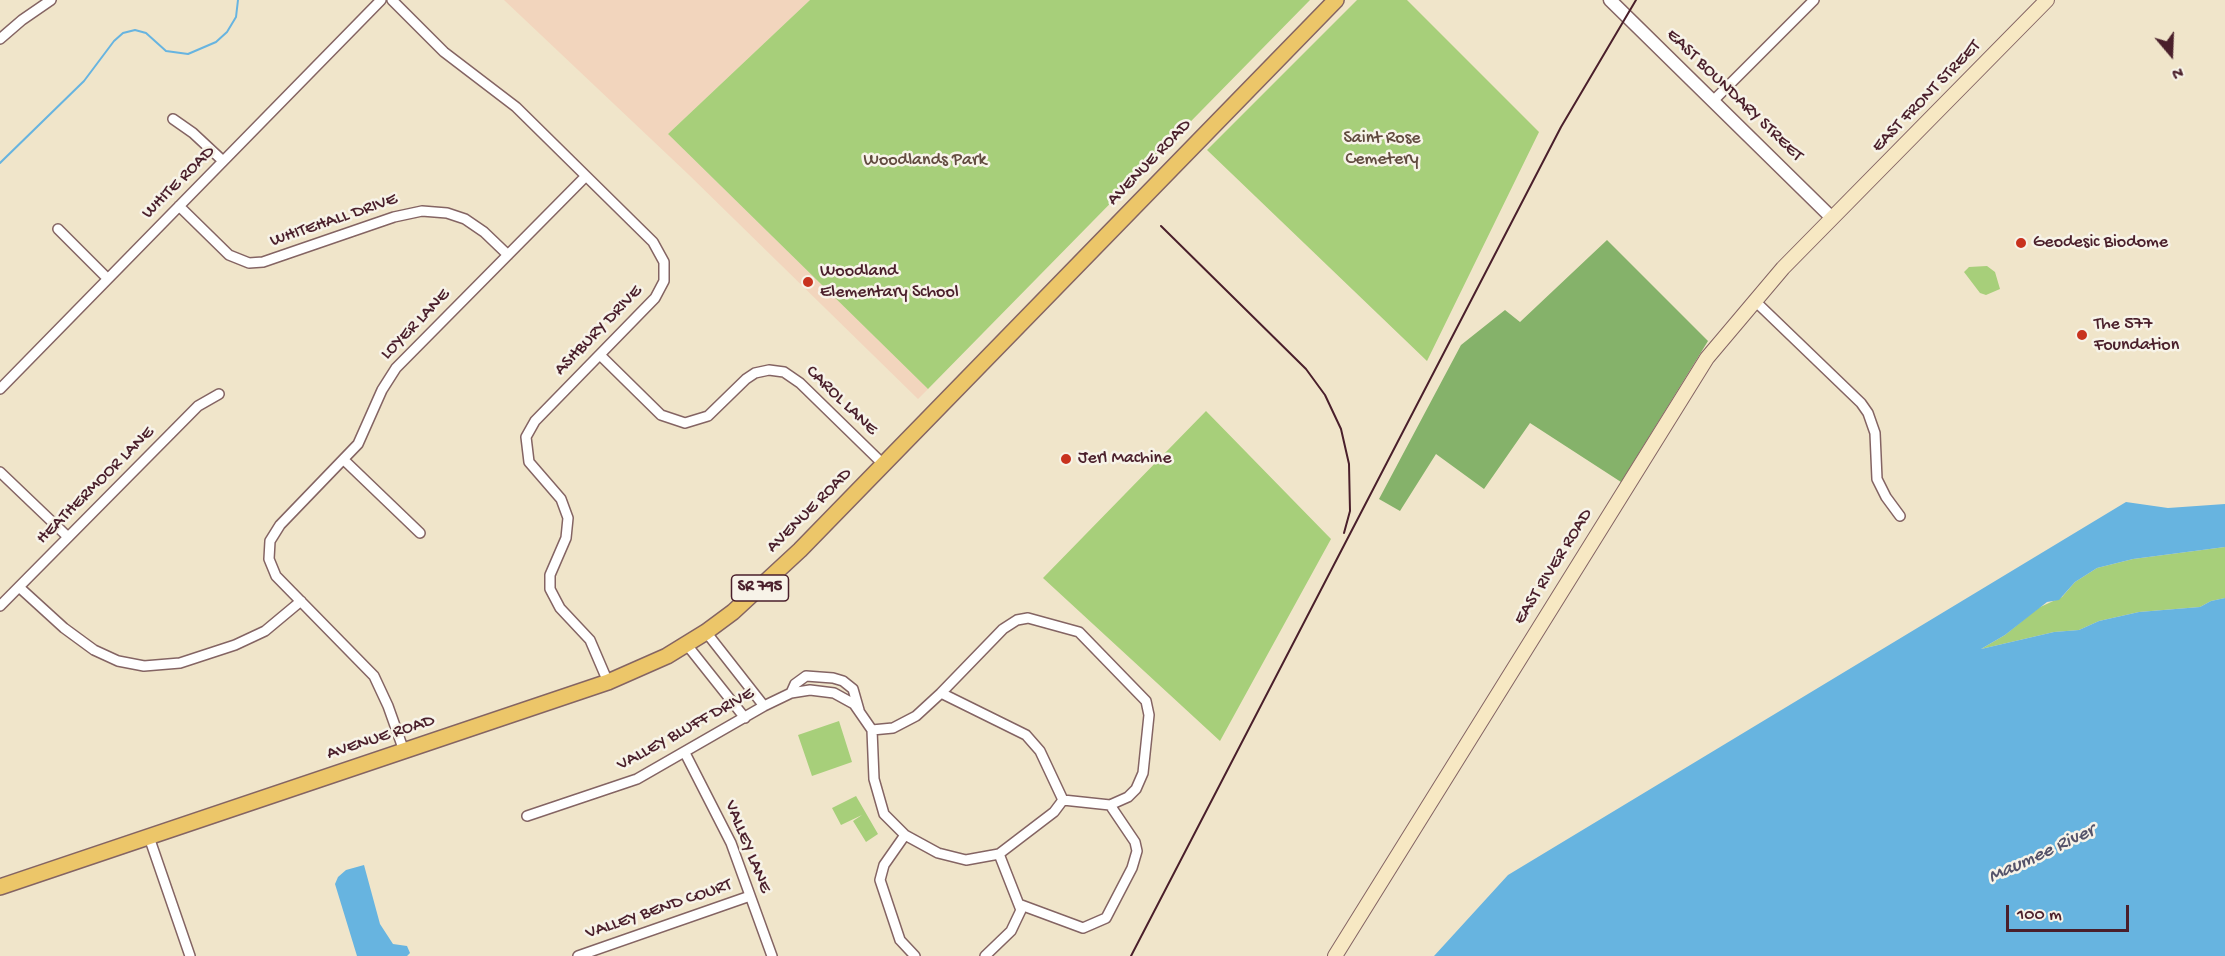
<!DOCTYPE html>
<style>
body{margin:0}
#map{position:relative;width:2225px;height:956px;overflow:hidden;background:#f0e5ca;font-family:"Gochi Hand",sans-serif}
canvas{display:block}
.north{position:absolute;left:2141px;top:24px;width:60px;height:60px;-webkit-text-stroke:4px #f7f3e8;paint-order:stroke;rotate:161deg;font-size:16px;font-weight:700;line-height:24px;text-align:center;color:#4a1f2b}
.north::after{content:'';display:block;margin:auto;width:21px;height:27px;background:#4a1f2b;clip-path:polygon(50% 0,100% 100%,50% 72%,0 100%)}
.scale{position:absolute;left:2006px;top:905px;width:123px;height:27px;box-sizing:border-box;border:3px solid #4a1f2b;border-top:0;padding-left:8px;font-size:18px;line-height:21px;white-space:nowrap;color:#4a1f2b;-webkit-text-stroke:4px #f7f3e8;paint-order:stroke}
</style>
<div id="map">
<canvas width="2225" height="956"></canvas>
<div class="north">N</div>
<div class="scale">100 m</div>
</div>
<script>
const ctx = document.querySelector('canvas').getContext('2d');
ctx.lineJoin = 'round';
function fill(path, color) {
  ctx.fillStyle = color;
  ctx.fill(path, 'evenodd');
}
function poly(rows) {
  const path = new Path2D();
  for (const r of rows) {
    path.moveTo(r[0], r[1]);
    for (let i = 2; i < r.length; i += 2) path.lineTo(r[i], r[i + 1]);
  }
  return path;
}
function trace(path, color, width, dash) {
  ctx.strokeStyle = color;
  ctx.lineWidth = width;
  ctx.lineCap = dash ? 'butt' : 'round';
  ctx.setLineDash(dash || []);
  ctx.stroke(path);
}
function label(font, color, halo, rows, align = 'center') {
  ctx.font = font + ' "Gochi Hand",sans-serif';
  ctx.lineWidth = 5;
  ctx.setLineDash([]);
  ctx.textBaseline = 'middle';
  ctx.strokeStyle = halo;
  ctx.fillStyle = color;
  for (const [text, x, y, turn = 0] of rows) {
    ctx.save();
    ctx.translate(x, y);
    ctx.rotate((+turn || 0) * Math.PI / 180);
    ctx.textAlign = isNaN(turn) ? turn : align;
    if (halo) ctx.strokeText(text, 0, 0);
    ctx.fillText(text, 0, 0);
    ctx.restore();
  }
}
fill(poly([
 [504,0,810,0,668,134,928,389,918,399,688,174]
]), '#f2d5bd');
fill(poly([
 [810,0,1310,0,928,389,668,134],
 [1357,0,1407,0,1539,132,1427,361,1207,150],
 [1987,266,1995,272,2000,289,1986,295,1980,293,1964,272,1969,267],
 [1206,411,1331,539,1220,741,1043,578],
 [2225,547,2225,598,2211,601,2200,607,2139,612,2099,621,2079,630,2054,632,1981,649,2005,635,2038,608,2062,597,2075,582,2097,568,2133,559],
 [839,721,852,762,812,776,798,735],
 [856,796,878,834,866,842,853,821,862,815,841,825,832,808]
]), '#a7cf7a');
fill(poly([
 [1607,240,1708,341,1621,482,1530,423,1484,489,1436,454,1400,511,1379,499,1461,345,1505,310,1520,322]
]), '#85b26a');
fill(poly([
 [2126,502,2168,508,2225,504,2225,547,2133,559,2097,568,2075,582,2059,600,2047,602,2005,635,1981,649,2054,632,2079,630,2099,621,2139,612,2200,607,2211,601,2225,598,2225,956,1434,956,1508,875],
 [364,865,380,924,393,944,407,946,410,953,407,956,357,956,335,884,338,877,346,870]
]), '#67b4e0');
trace(poly([
 [0,163,84,81,114,41,123,33,135,30,146,33,166,51,188,54,216,42,227,32,236,17,238,0]
]), '#67b4e0', 2);
const minor = poly([
 [392,0,444,52,516,107,653,242,664,262,664,281,655,298,535,421,526,437,529,462,561,499,568,518,566,538,550,575,550,589,560,608,590,640,608,682],
 [0,39,22,20,51,0],
 [1713,101,1814,0],
 [173,119,193,133,223,161],
 [179,206,229,255,249,263,263,262,394,217,422,211,447,213,465,219,484,232,508,255],
 [58,229,107,278],
 [1754,300,1861,403,1868,413,1875,433,1877,479,1886,497,1900,516],
 [600,355,661,415,685,423,708,416,746,379,755,373,769,370,784,372,800,383,883,464],
 [0,389,381,0],
 [344,460,420,533],
 [0,472,68,537],
 [19,587,64,628,94,650,118,661,144,666,180,663,235,645,265,631,301,601],
 [0,606,198,406,219,394],
 [706,632,764,706],
 [687,645,745,718],
 [791,693,795,684,806,676,833,678,843,681,853,689,859,710],
 [941,693,1003,629,1017,620,1028,618,1079,632,1146,701,1149,715,1143,773,1136,789,1128,797,1110,805,1063,800],
 [404,751,388,706,374,676,276,576,269,559,270,541,280,525,358,444,382,390,396,368,586,176],
 [685,753,731,843,772,956],
 [527,816,637,779,764,706,791,693,810,690,834,693,854,704,872,730,893,728,916,716,941,693,1026,735,1040,751,1063,800,1054,812,999,854,966,860,938,853,905,835,884,814,874,779,872,730],
 [905,835,884,865,880,880,900,940,915,956],
 [149,837,190,956],
 [1021,905,1083,928,1106,918,1132,868,1137,851,1135,842,1110,805],
 [578,956,750,896],
 [985,956,1011,931,1021,910,999,854]
]);
const tertiary = poly([
 [1610,0,1832,218]
]);
const secondary = poly([
 [1335,956,1707,358,1783,268,2047,0]
]);
const primary = poly([
 [0,887,608,682,667,656,706,632,733,612,800,550,1336,0]
]);
trace(minor, '#846463', 12);
trace(tertiary, '#846463', 15);
trace(secondary, '#846463', 16);
trace(primary, '#846463', 18);
trace(minor, '#fff', 9);
trace(tertiary, '#fff', 12);
trace(secondary, '#f7e8c3', 14);
trace(primary, '#ecc669', 15);
trace(poly([
 [1161,226,1306,369,1325,395,1341,429,1349,464,1350,511,1344,533],
 [1131,956,1561,127,1636,0]
]), '#4a1f2b', 2);
for (const [x, y, r, color] of [
 [2021,243,6,"#c8321e"],
 [808,282,6,"#c8321e"],
 [2082,335,6,"#c8321e"],
 [1066,459,6,"#c8321e"]
]) {
  const dot = new Path2D();
  dot.arc(x, y, r, 0, 2 * Math.PI);
  ctx.fillStyle = color;
  ctx.fill(dot);
  trace(dot, '#f7f3e8', 2);
}
for (const [x, y, w] of [
 [760,588,57]
]) {
  const box = new Path2D();
  box.roundRect(x - w / 2, y - 13, w, 26, 4.5);
  ctx.fillStyle = '#f7f3e8';
  ctx.fill(box);
  trace(box, '#4a1f2b', 1.5);
}
label('bold 16px', '#4a1f2b', null, [
 ["SR 795",760,588]
]);
label('18px', '#4a1f2b', '#f7f3e8', [
 ["EAST BOUNDARY STREET",1734,96,44],
 ["EAST FRONT STREET",1927,97,-46],
 ["AVENUE ROAD",1150,163,-46],
 ["WHITE ROAD",179,183,-45],
 ["WHITEHALL DRIVE",334,221,-19],
 ["LOYER LANE",416,325,-46],
 ["ASHBURY DRIVE",599,331,-46],
 ["CAROL LANE",841,401,44],
 ["HEATHERMOOR LANE",96,486,-45],
 ["AVENUE ROAD",810,511,-45],
 ["EAST RIVER ROAD",1554,567,-58],
 ["VALLEY BLUFF DRIVE",686,730,-29],
 ["AVENUE ROAD",381,738,-18],
 ["VALLEY LANE",747,847,68],
 ["VALLEY BEND COURT",659,910,-19]
]);
label('18px', '#614b3f', '#f7f3e8', [
 ["Saint Rose",1382,139],
 ["Cemetery",1382,160],
 ["Woodlands Park",925,161]
]);
label('18px', '#4a1f2b', '#f7f3e8', [
 ["Geodesic Biodome",2033,243],
 ["Woodland",820,272],
 ["Elementary School",820,293],
 ["The 577",2094,325],
 ["Foundation",2094,346],
 ["Jerl Machine",1078,459]
], 'left');
label('italic 20px', '#54536a', '#f7f3e8', [
 ["Maumee River",2042,855,-25]
]);
</script>
